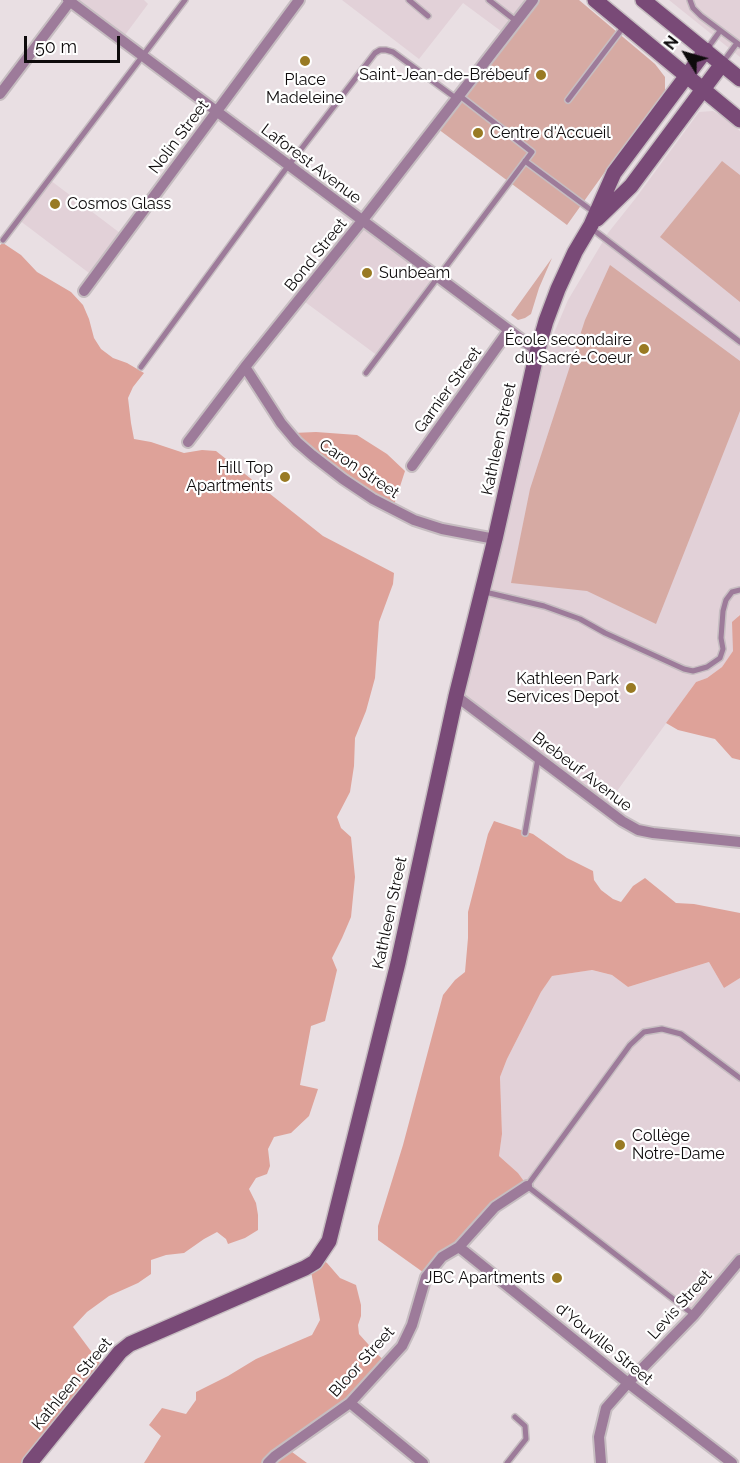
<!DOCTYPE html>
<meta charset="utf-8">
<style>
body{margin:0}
#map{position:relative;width:740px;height:1463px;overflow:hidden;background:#e9dfe3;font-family:Raleway,sans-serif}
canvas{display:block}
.north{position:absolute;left:656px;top:24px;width:60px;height:60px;-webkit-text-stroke:4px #fff;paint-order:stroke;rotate:307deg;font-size:16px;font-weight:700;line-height:24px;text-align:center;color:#0e0b0c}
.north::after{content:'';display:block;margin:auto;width:21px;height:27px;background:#0e0b0c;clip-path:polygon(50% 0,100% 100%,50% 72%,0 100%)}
.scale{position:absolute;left:24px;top:36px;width:96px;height:27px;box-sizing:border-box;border:3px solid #0e0b0c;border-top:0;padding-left:8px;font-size:18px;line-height:21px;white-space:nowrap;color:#0e0b0c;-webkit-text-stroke:4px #fff;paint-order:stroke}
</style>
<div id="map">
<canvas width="740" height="1463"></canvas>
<div class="north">N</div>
<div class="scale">50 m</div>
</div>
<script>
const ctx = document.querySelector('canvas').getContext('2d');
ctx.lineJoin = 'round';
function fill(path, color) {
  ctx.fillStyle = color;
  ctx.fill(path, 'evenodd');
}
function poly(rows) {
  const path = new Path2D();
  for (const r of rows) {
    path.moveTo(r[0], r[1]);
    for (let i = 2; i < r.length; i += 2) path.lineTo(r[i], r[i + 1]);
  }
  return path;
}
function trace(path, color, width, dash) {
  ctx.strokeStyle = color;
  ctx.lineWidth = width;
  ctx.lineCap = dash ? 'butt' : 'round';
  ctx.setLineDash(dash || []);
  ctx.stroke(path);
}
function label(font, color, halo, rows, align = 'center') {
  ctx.font = font + ' Raleway,sans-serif';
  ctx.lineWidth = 4.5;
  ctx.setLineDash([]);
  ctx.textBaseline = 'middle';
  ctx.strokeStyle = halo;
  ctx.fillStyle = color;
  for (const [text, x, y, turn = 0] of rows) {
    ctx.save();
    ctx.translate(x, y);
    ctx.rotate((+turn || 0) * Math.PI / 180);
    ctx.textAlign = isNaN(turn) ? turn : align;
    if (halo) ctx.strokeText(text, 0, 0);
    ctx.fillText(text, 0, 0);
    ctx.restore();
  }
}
fill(poly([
 [73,0,144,0,148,4,122,39],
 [342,0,531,0,505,34,463,3,419,59],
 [669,0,740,0,740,57],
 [713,111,722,116,740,131,740,615,738,616,733,651,722,667,707,678,696,682,604,809,456,698,527,397,568,300,608,233,635,199,699,112],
 [50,180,124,236,93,276,19,220],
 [362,222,436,277,378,356,301,299],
 [709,962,724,988,740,978,740,1259,694,1314,526,1184,518,1173,499,1156,502,1134,500,1077,507,1059,541,992,552,976,591,970,612,975,628,987]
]), '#e2d1d8');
fill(poly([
 [531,0,579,0,655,64,665,77,665,95,607,169,567,225,434,126],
 [722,161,740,175,740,302,660,237],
 [552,258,539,288,531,314,525,318,518,320,511,315],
 [610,265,740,361,740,411,656,624,587,591,511,583,530,489,585,320]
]), '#d6aaa3');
fill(poly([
 [3,243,21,255,37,272,71,292,83,305,89,319,94,338,101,349,113,358,127,363,144,373,133,387,128,398,131,423,134,439,151,442,184,453,202,450,216,451,323,536,394,573,393,584,379,622,375,678,366,711,355,738,354,766,350,792,337,817,341,828,351,837,355,877,351,917,342,938,332,958,337,970,325,1021,311,1026,300,1085,318,1089,309,1116,291,1133,274,1137,268,1149,270,1166,267,1174,256,1178,249,1189,256,1203,258,1215,258,1230,245,1238,228,1244,226,1239,217,1232,204,1239,184,1253,166,1255,151,1260,151,1274,138,1283,109,1296,87,1312,73,1327,105,1370,31,1463,0,1463,0,245],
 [316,432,357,435,387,454,405,471,393,508,374,498,293,433],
 [740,615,740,760,732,758,715,739,678,730,666,723,696,682,707,678,722,667,733,651,732,622],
 [494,821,533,834,567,858,593,871,594,880,601,890,613,899,621,902,633,886,645,878,676,903,694,904,740,913,740,978,724,988,709,962,628,987,612,975,592,970,552,976,541,992,507,1059,500,1077,502,1134,499,1156,518,1173,526,1184,427,1275,378,1240,378,1226,403,1145,443,995,455,980,465,972,468,938,468,912,488,834],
 [319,1257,327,1263,340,1278,356,1285,361,1305,361,1316,358,1325,359,1334,377,1354,387,1363,350,1404,288,1449,307,1463,144,1463,161,1436,149,1425,162,1408,186,1414,196,1400,196,1392,228,1376,256,1359,312,1335,320,1320,310,1266]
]), '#dea299');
const lane = poly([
 [409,0,428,16],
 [489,0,516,21],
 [690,0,693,8,701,16,740,45],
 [707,49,720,31],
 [723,62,737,43],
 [568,100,625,25],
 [525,161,595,213],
 [591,228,740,342],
 [3,240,185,0],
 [141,367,282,174,375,53,380,50,386,50,393,52,457,99],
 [366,373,532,152,460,96],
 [485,592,544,606,580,619,605,633,684,669,693,671,707,667,720,658,723,649,721,638,723,611,726,600,732,592,740,590],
 [525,833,538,758],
 [694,1315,527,1186,630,1045,644,1032,662,1029,681,1034,740,1078],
 [507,1463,526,1439,525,1426,515,1417]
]);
const street = poly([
 [68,0,537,351],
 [0,94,71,0],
 [84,291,299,0],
 [245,367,281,423,297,442,312,455,343,479,373,499,414,520,442,529,495,539],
 [188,442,245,367,362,221,533,0],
 [412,466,509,330],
 [456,696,622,821,638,830,653,833,740,842],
 [459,1247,628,1383,732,1463],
 [350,1403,423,1463],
 [268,1463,275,1456,350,1403,402,1346,412,1325,426,1277,442,1257,459,1247,495,1207,527,1186],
 [601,1463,599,1437,606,1408,628,1383,694,1315,740,1260]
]);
const secondary = poly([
 [595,0,740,120],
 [643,0,740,79],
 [597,219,631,186,722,64],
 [30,1463,120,1352,130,1344,305,1268,315,1262,329,1241,398,963,456,696,495,539,536,356,546,321,558,289,575,252,591,225,614,173,706,50]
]);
trace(lane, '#c6bdc1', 8);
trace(street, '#c6bdc1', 14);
trace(secondary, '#c6bdc1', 18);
trace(lane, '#9d7b9a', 5);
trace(street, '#9d7b9a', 10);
trace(secondary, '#794a77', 15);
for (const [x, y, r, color] of [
 [305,61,6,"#997a23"],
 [541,75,6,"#997a23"],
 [478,133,6,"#997a23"],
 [55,204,6,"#997a23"],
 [367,273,6,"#997a23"],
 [644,349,6,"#997a23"],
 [285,477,6,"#997a23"],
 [631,688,6,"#997a23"],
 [620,1145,6,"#997a23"],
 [557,1278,6,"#997a23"]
]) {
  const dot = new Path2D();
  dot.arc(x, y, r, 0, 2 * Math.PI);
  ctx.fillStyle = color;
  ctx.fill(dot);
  trace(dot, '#fff', 2);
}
label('16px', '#0e0b0c', '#fff', [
 ["Saint-Jean-de-Brébeuf",529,75],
 ["Place",305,80,"center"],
 ["Madeleine",305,98,"center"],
 ["Centre d'Accueil",490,133,"left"],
 ["Cosmos Glass",67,204,"left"],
 ["Sunbeam",379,273,"left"],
 ["École secondaire",632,340],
 ["du Sacré-Coeur",632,358],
 ["Hill Top",273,468],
 ["Apartments",273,486],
 ["Kathleen Park",619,679],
 ["Services Depot",619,697],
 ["Collège",632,1136,"left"],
 ["Notre-Dame",632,1154,"left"],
 ["JBC Apartments",545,1278]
], 'right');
label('16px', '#0e0b0c', '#fff', [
 ["Nolin Street",179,137,-53],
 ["Laforest Avenue",311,164,37],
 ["Bond Street",316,255,-51],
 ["Garnier Street",448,390,-54],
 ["Kathleen Street",499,439,-78],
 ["Caron Street",359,469,34],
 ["Brebeuf Avenue",582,772,37],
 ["Kathleen Street",390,913,-78],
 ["Levis Street",680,1305,-48],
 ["d'Youville Street",604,1344,39],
 ["Bloor Street",362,1362,-48],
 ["Kathleen Street",72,1384,-50]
]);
</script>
